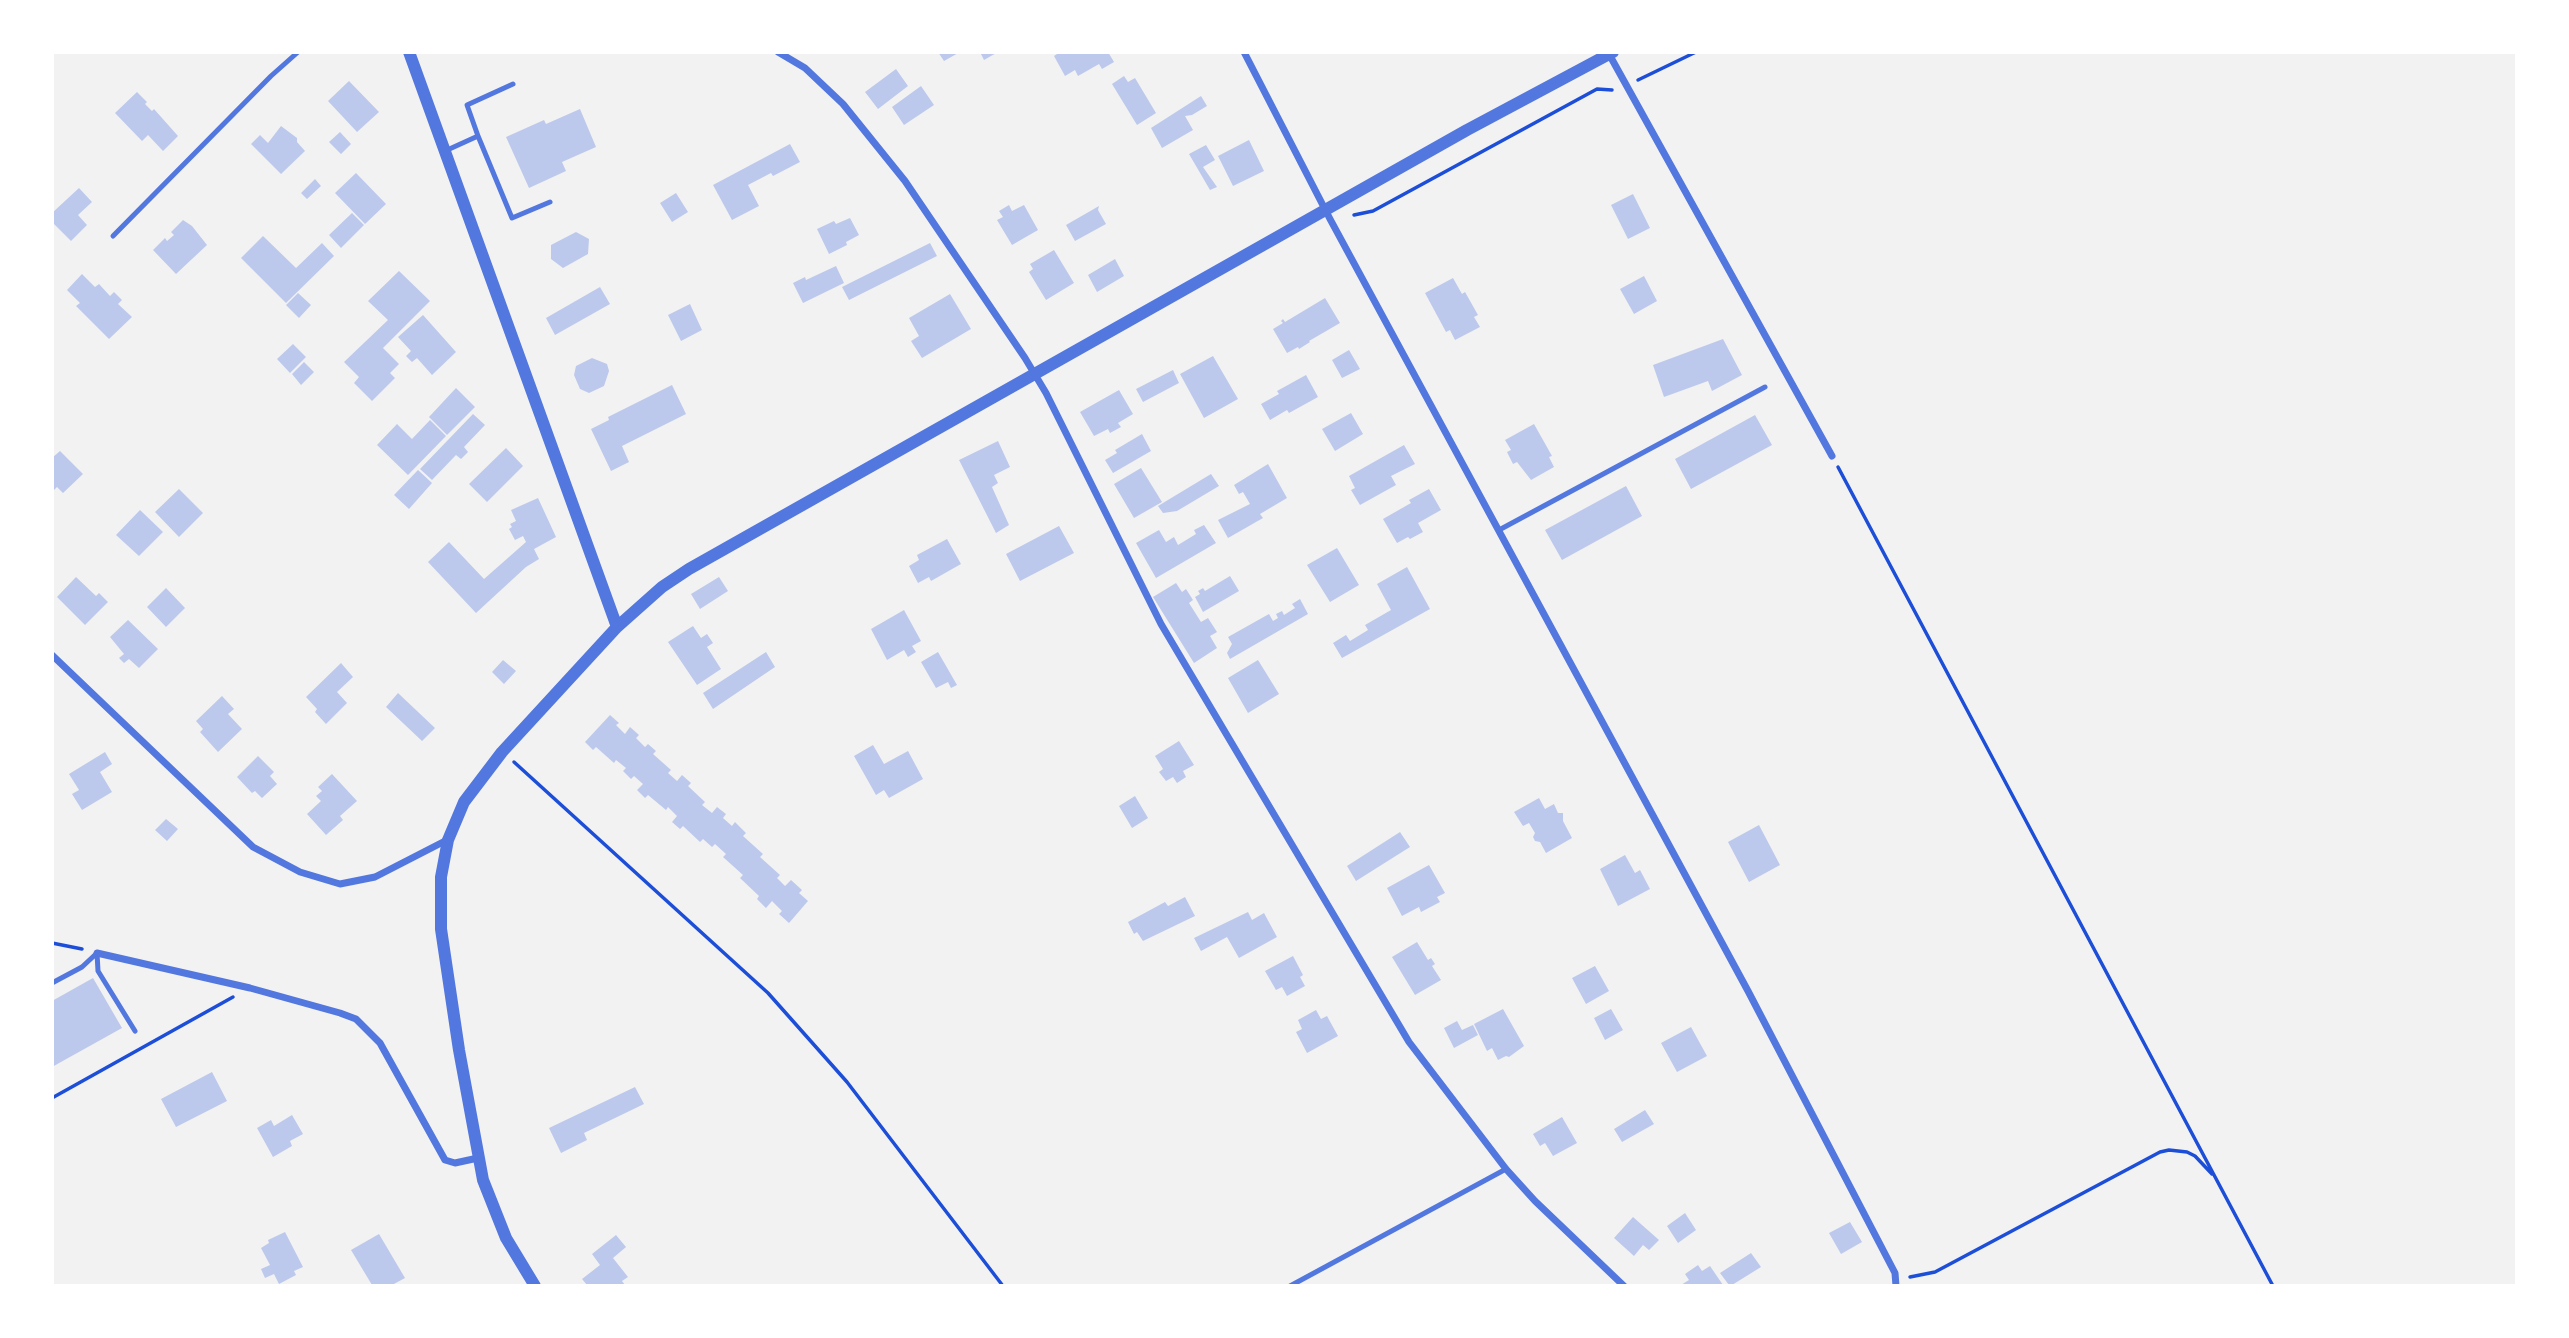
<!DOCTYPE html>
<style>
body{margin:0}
#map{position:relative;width:2569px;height:1338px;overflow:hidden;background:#f2f2f2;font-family:"Varela Round",sans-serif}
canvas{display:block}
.frame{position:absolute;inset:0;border:54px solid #fff;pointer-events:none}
</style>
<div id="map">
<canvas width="2569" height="1338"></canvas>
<div class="frame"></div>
</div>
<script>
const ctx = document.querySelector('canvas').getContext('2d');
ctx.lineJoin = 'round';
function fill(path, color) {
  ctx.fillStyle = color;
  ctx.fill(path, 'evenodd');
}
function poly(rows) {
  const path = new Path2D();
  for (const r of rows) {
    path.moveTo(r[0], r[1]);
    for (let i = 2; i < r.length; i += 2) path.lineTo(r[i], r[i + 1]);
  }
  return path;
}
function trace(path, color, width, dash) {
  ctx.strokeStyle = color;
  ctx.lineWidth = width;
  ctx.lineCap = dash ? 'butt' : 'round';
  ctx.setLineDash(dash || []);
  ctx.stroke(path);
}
fill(poly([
 [938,52,960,52,944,61],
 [980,52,998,52,984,60],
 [1060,52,1108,52,1114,62,1102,69,1099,64,1078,76,1075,70,1065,76,1054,56],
 [896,69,908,86,878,109,865,92],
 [1124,76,1128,82,1135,78,1156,113,1137,125,1112,84],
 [349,81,379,112,357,132,328,101],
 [921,86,934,105,904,125,892,107],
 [137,92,147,102,145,104,152,111,154,109,178,136,163,151,148,135,142,141,115,113],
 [1201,96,1207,106,1192,115,1185,116,1193,130,1162,148,1151,128],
 [580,109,596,147,562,162,566,171,529,188,506,137,544,120,546,124],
 [281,126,297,138,297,142,305,151,281,174,251,144,260,135,268,143],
 [340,132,351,144,341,154,329,142],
 [1249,140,1264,171,1233,186,1218,156],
 [790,144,800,162,773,176,771,173,748,185,759,206,732,220,713,185],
 [1206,145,1215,160,1203,167,1217,187,1210,190,1189,154],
 [356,173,386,204,365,224,335,193],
 [315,179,321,186,307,199,301,193],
 [79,188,92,202,78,215,87,225,71,241,52,222,52,213],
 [676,193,688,212,672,222,660,203],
 [1633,194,1650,228,1628,239,1611,205],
 [1009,205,1012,211,1024,205,1038,230,1012,245,997,220,1003,217,999,211],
 [1099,206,1098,210,1106,224,1075,241,1066,225],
 [352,213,364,225,341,248,329,235],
 [850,218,859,235,846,242,847,245,829,254,817,229,834,221,836,224],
 [183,220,192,226,207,245,176,274,153,250,165,238,167,241,174,235,171,232],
 [576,232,589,239,588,254,563,268,551,259,551,245],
 [263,236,296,268,322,243,334,256,286,303,241,258],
 [930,243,937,256,849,300,842,287],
 [1054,250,1074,283,1046,300,1029,272,1033,269,1030,264],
 [1115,259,1124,276,1097,292,1088,275],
 [836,266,844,283,803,303,793,283,805,277,806,280],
 [399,271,430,301,383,348,399,364,390,373,395,378,372,401,354,383,359,377,344,362,388,320,368,301],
 [82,274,95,287,99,284,110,296,114,292,122,300,118,304,132,317,109,339,76,306,80,303,67,290],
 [1644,276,1657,301,1634,314,1620,289],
 [1453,278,1462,294,1465,292,1478,315,1474,317,1480,327,1455,340,1450,330,1446,332,1425,293],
 [600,287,610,304,555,335,546,318],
 [298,293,311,305,299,318,286,305],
 [950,294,971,329,922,358,911,341,919,336,909,318],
 [1325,298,1340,323,1309,341,1310,342,1299,349,1298,347,1287,353,1273,329,1283,323,1281,321,1283,319,1285,322],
 [690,304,702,330,681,341,668,315],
 [423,315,456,352,432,375,417,358,412,362,406,356,411,351,398,337],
 [1723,339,1742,375,1712,391,1708,381,1664,397,1653,365],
 [293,344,306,357,290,373,277,359],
 [1349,350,1360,369,1342,378,1332,360],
 [1213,356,1238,399,1204,418,1180,374],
 [592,358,607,364,609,371,604,386,589,393,580,389,574,375,576,366],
 [304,362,314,372,301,385,292,374],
 [1173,370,1179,383,1143,402,1136,389],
 [1306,375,1318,397,1289,413,1287,410,1270,420,1261,404,1279,394,1277,391],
 [672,385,686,414,622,446,629,462,611,471,591,429,609,420,608,417],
 [456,388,475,407,447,435,429,417],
 [1119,390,1133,414,1118,423,1121,427,1110,433,1108,429,1094,436,1080,412],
 [1351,413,1363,434,1335,451,1322,429],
 [473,414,485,425,464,447,468,452,461,459,456,455,432,480,420,469],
 [1755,415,1772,445,1691,489,1675,459],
 [430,420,446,436,408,475,377,445,397,424,412,439],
 [1534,424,1552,456,1549,457,1554,467,1531,480,1517,462,1513,464,1507,452,1511,450,1505,440],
 [1142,434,1151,451,1113,473,1105,460,1117,453,1115,450],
 [998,441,1010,467,994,475,998,483,992,487,1009,525,996,533,959,460],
 [1404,445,1415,464,1391,476,1396,485,1360,505,1351,490,1355,488,1349,476],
 [506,448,523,466,487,502,469,484],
 [60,451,83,474,63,493,57,487,52,492,52,458],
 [1268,464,1287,498,1260,514,1263,518,1228,538,1218,520,1250,504,1243,492,1239,494,1234,485],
 [1141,468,1162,502,1134,518,1114,484],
 [418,470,432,483,409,509,394,495],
 [1211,474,1219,486,1177,511,1163,513,1158,506],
 [1626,486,1642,516,1562,560,1545,530],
 [179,489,203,513,179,537,155,512],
 [1429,489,1441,510,1418,523,1423,532,1410,539,1408,537,1397,543,1383,519,1411,503,1409,500],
 [538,498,556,537,534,549,539,559,526,567,476,613,428,562,449,542,484,579,526,542,523,536,515,540,509,529,512,527,510,524,516,521,511,510],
 [140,510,163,532,139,556,116,535],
 [1204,525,1216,543,1156,578,1136,543,1159,530,1166,542,1174,537,1178,545,1196,534,1194,530],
 [1059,526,1074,553,1020,581,1006,554],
 [947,539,961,564,931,581,929,577,918,583,909,566,919,560,917,555],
 [1337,548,1359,585,1330,602,1307,565],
 [1407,567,1430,609,1342,658,1333,643,1346,635,1350,641,1368,630,1365,625,1391,610,1377,584],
 [1230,576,1239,591,1203,612,1195,597,1200,594,1198,591,1203,588,1205,591],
 [76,577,96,596,99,593,108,602,85,625,57,597],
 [719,577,728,591,700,609,691,594],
 [1176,583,1182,592,1186,589,1193,600,1189,603,1201,622,1208,618,1217,632,1210,636,1217,648,1194,663,1153,597],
 [166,588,185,608,166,627,147,607],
 [1300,599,1308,614,1230,659,1227,653,1232,644,1228,637,1269,614,1273,621,1278,618,1276,614,1282,611,1284,615,1295,608,1292,604],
 [904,610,921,641,912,646,916,652,908,657,904,650,887,660,871,629],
 [128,620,158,649,139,668,129,659,124,663,119,658,124,654,110,637],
 [693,626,701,638,707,634,713,643,707,647,721,669,697,685,668,642],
 [766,652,775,667,713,709,703,693],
 [938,652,957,685,951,688,948,682,936,688,921,662],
 [503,660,516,671,504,684,492,672],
 [1258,660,1279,694,1248,713,1228,678],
 [341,663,353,677,337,692,347,703,326,724,315,712,317,709,306,697],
 [398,693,435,728,422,741,386,707],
 [222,696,234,709,228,714,242,729,218,752,200,732,203,729,196,721],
 [610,715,619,723,616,725,625,734,630,727,639,735,636,738,645,747,648,744,656,751,653,754,671,770,668,773,677,781,682,775,691,783,688,786,705,802,702,805,712,813,717,807,726,814,723,818,732,826,735,822,746,833,743,836,763,854,760,857,780,875,777,878,785,886,791,880,802,890,799,893,808,901,789,923,779,914,782,911,772,901,766,908,757,899,759,896,740,878,743,875,723,857,726,854,715,844,712,847,703,839,700,842,683,826,680,829,672,822,677,816,668,807,666,810,648,795,645,798,637,790,643,784,634,776,631,779,623,771,626,768,616,760,614,763,596,747,593,750,585,742],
 [1179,741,1194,765,1183,771,1186,777,1177,783,1173,777,1166,781,1159,772,1163,769,1155,756],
 [873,745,884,764,908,751,923,779,889,798,884,790,876,795,854,756],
 [105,752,112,764,100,772,112,792,82,810,72,794,79,790,69,774],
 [258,756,274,772,270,776,277,784,262,798,255,791,252,793,237,777],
 [332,774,357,801,340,816,343,820,326,835,307,814,321,801,316,796,322,791,318,787],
 [1135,796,1148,818,1132,828,1119,806],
 [1539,798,1545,809,1554,804,1558,813,1563,813,1563,821,1572,838,1546,853,1540,842,1535,841,1533,837,1535,833,1529,823,1523,826,1514,812],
 [166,819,178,829,167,841,155,830],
 [1759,825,1780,865,1749,882,1728,842],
 [1400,832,1410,847,1356,881,1347,866],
 [1625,855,1635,873,1640,870,1650,889,1618,906,1600,869],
 [1429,865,1445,893,1437,897,1440,902,1421,912,1419,907,1402,916,1387,888],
 [1185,897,1195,916,1143,941,1137,932,1134,934,1128,922,1165,902,1168,906],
 [1248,912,1252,920,1264,913,1277,937,1239,958,1227,937,1201,951,1194,938],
 [1417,942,1428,960,1431,958,1435,964,1432,966,1441,980,1415,995,1392,957],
 [1293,956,1303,975,1300,977,1305,986,1287,996,1282,987,1276,990,1265,971],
 [1595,966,1609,991,1586,1004,1572,978],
 [93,978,122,1028,52,1067,52,1001],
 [1503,1009,1524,1046,1509,1057,1506,1056,1498,1060,1492,1048,1487,1051,1474,1024],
 [1611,1009,1623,1030,1605,1040,1594,1018],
 [1316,1010,1321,1019,1327,1016,1338,1036,1307,1053,1296,1032,1302,1029,1298,1020],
 [1457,1021,1462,1030,1473,1025,1478,1035,1454,1048,1444,1028],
 [1691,1027,1707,1056,1677,1072,1661,1043],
 [212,1072,227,1101,176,1127,161,1099],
 [635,1087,644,1104,584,1133,587,1140,561,1153,549,1128],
 [1645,1110,1654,1124,1622,1142,1614,1129],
 [292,1115,303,1134,290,1141,292,1146,273,1157,257,1128,271,1120,274,1126],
 [1562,1117,1577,1143,1553,1156,1545,1143,1540,1146,1533,1134],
 [1685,1213,1696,1230,1678,1243,1667,1226],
 [1633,1217,1659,1240,1649,1250,1643,1245,1634,1256,1614,1238],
 [1850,1222,1862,1242,1841,1254,1829,1233],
 [285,1232,303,1267,294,1271,296,1275,279,1284,274,1274,265,1278,261,1269,270,1265,261,1248,269,1243,268,1240],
 [379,1234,405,1278,392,1285,372,1285,351,1250],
 [616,1235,626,1247,613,1258,628,1277,622,1281,625,1285,587,1285,582,1279,600,1265,592,1254],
 [1751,1253,1761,1267,1732,1285,1729,1285,1720,1273],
 [1698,1265,1702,1271,1710,1266,1723,1285,1681,1285,1689,1280,1685,1274]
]), '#bdc9ec');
trace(poly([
 [1638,80,1696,52],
 [1354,215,1373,211,1597,89,1612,90],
 [1838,467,2273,1286],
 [514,762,768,993,847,1082,1003,1286],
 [52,943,82,949],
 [52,1098,233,997],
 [1910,1277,1935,1272,2160,1152,2169,1150,2187,1152,2195,1156,2212,1174]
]), '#1d4ed8', 3.5);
trace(poly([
 [478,136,467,105,513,84],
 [445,151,478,136,512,218,550,202],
 [113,236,271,76,298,52],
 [1499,530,1765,387],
 [97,953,98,971,135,1031],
 [52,983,82,967,97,953],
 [1290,1286,1506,1169]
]), '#5277de', 5);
trace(poly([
 [778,52,805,68,843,104,905,181,1025,358,1046,393,1161,624,1409,1042,1506,1169,1535,1201,1624,1286],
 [1244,52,1330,219,1748,991,1895,1273,1896,1286],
 [1609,54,1832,456],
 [52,655,253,847,300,872,340,884,375,877,447,840],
 [97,953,250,988,340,1013,356,1019,380,1043,445,1160,455,1163,478,1158]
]), '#5277de', 7);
trace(poly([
 [409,52,617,627],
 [535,1286,506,1238,483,1180,459,1050,441,929,441,877,448,840,464,802,502,752,617,627,662,587,689,569,1467,130,1613,52]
]), '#5277de', 12);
</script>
